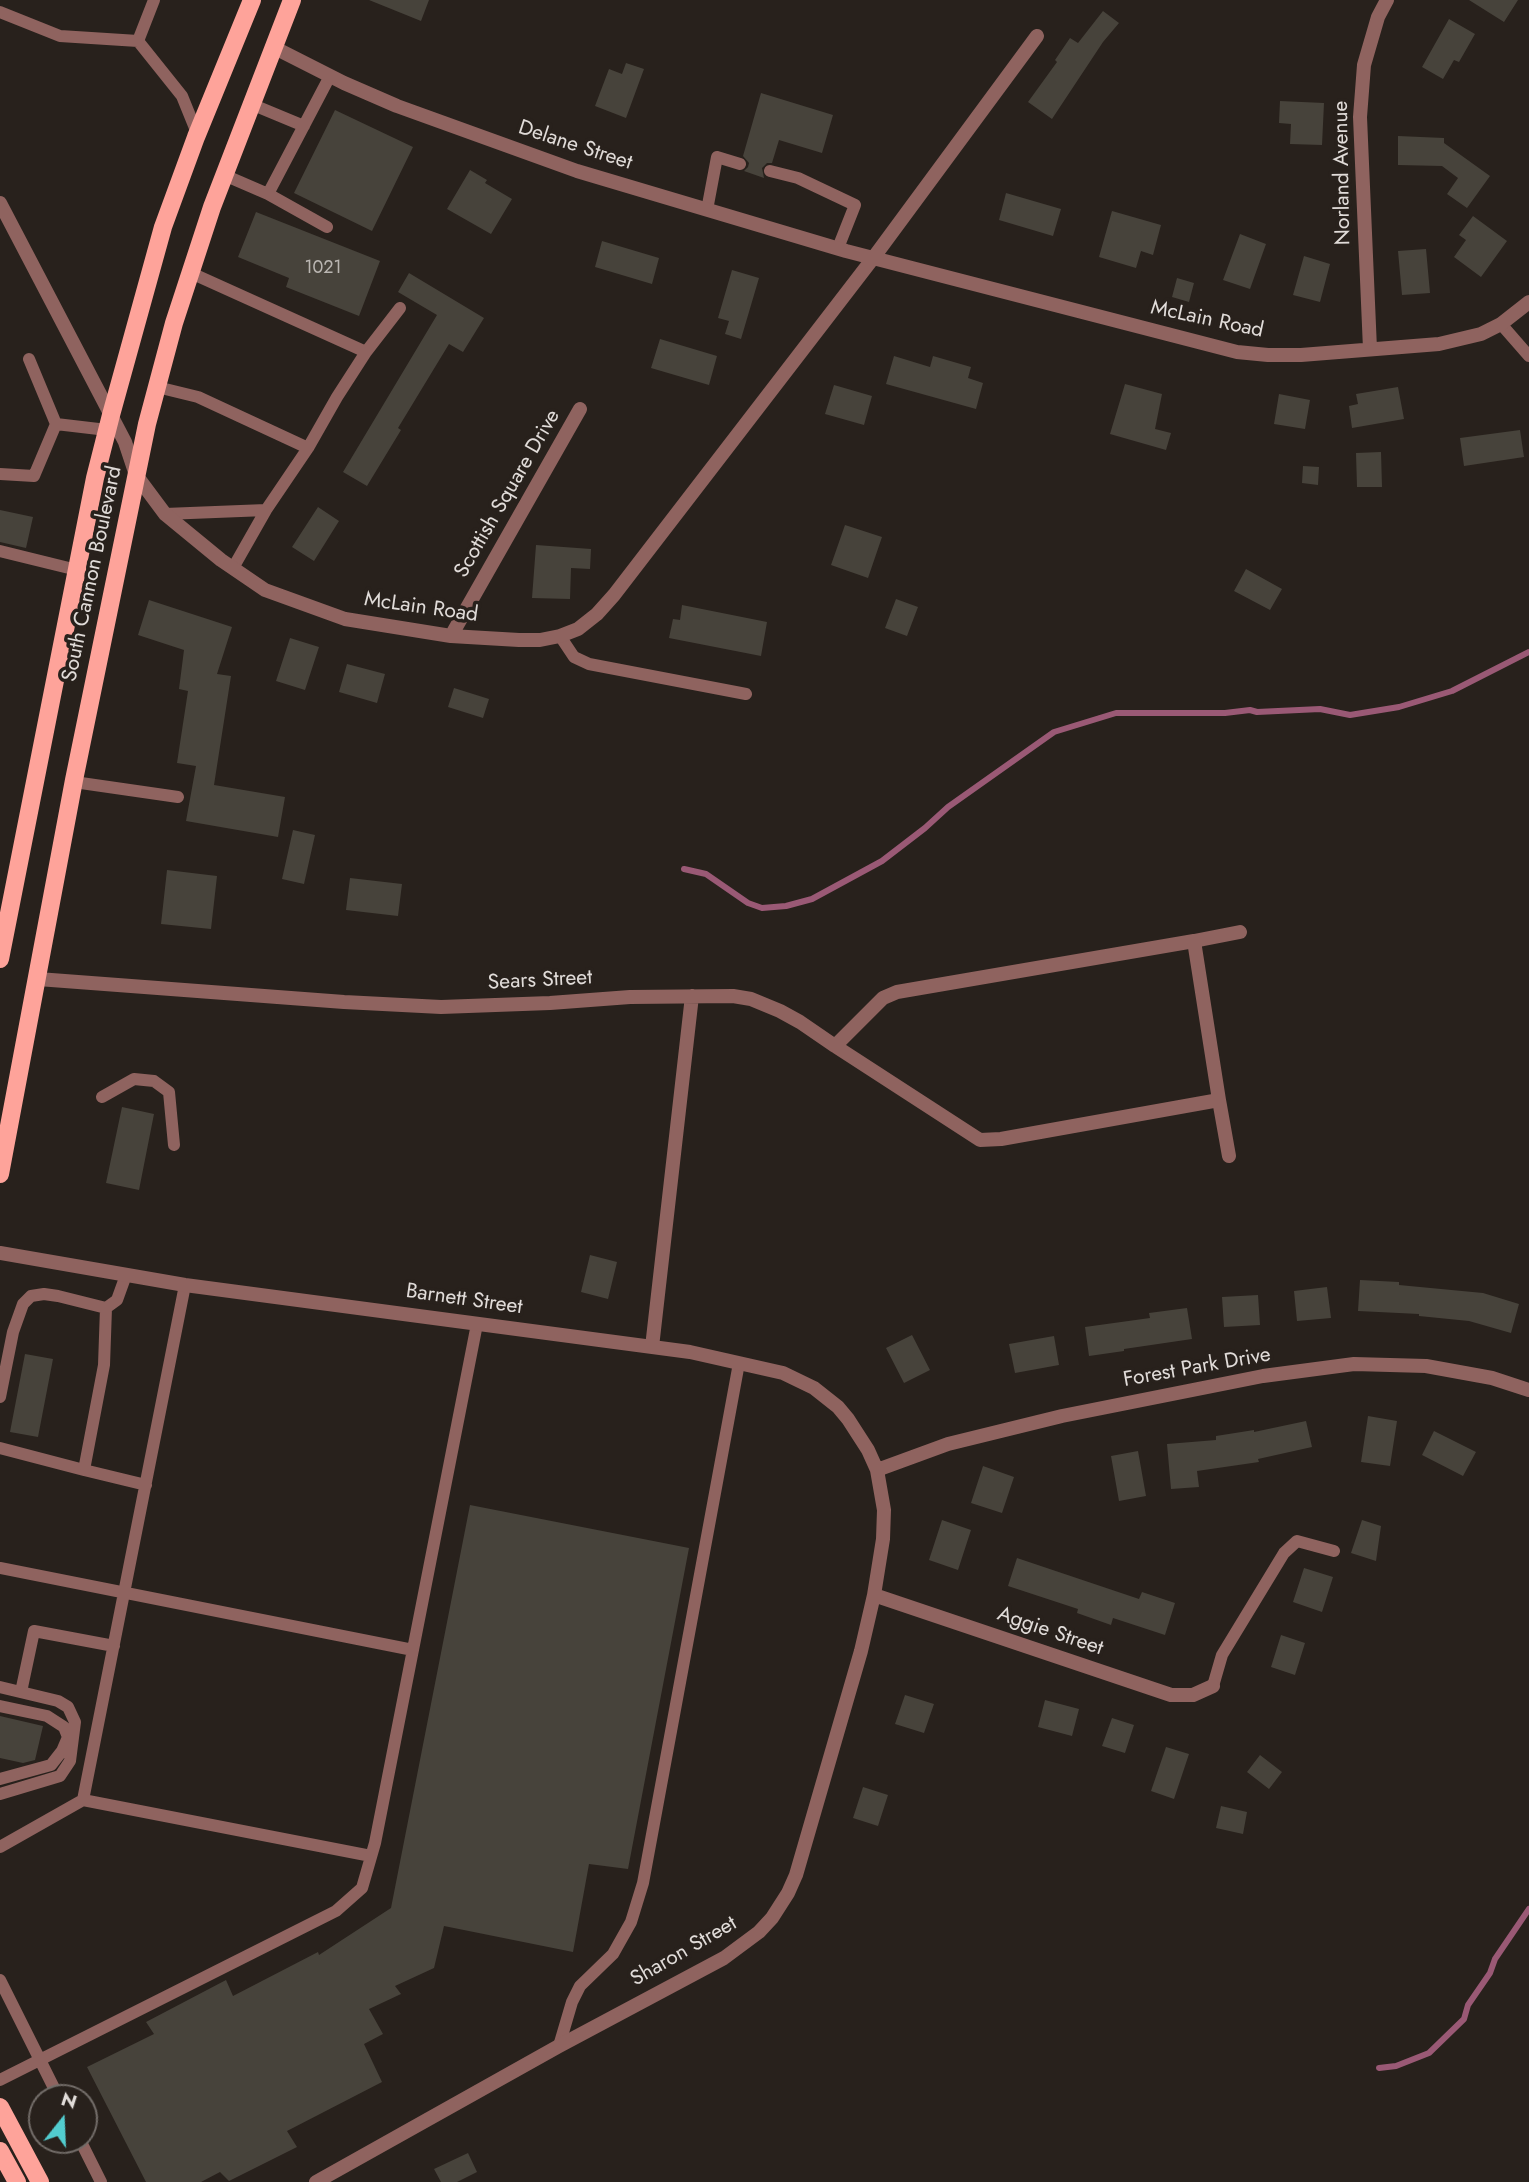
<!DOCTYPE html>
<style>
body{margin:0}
#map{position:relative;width:1529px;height:2182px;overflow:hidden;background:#28211c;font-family:Jost,sans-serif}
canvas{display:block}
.north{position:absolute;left:28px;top:2084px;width:70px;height:70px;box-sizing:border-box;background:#28211c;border:2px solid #726c68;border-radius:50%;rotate:18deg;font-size:19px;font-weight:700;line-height:28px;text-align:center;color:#e1dcd9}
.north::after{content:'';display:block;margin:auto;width:24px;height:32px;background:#52cdcf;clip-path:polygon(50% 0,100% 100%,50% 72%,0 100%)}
</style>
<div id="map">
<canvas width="1529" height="2182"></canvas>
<div class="north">N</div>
</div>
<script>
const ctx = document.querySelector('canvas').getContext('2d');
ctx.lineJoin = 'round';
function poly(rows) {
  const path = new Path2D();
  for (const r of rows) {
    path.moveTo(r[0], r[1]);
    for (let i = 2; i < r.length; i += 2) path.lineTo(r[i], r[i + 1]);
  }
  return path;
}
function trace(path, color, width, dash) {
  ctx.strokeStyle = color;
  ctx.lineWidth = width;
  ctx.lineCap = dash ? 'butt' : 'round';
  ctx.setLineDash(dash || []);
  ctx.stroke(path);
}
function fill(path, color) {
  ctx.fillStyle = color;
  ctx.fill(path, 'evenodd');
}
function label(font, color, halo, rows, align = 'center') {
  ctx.font = font + ' Jost,sans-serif';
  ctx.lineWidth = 7;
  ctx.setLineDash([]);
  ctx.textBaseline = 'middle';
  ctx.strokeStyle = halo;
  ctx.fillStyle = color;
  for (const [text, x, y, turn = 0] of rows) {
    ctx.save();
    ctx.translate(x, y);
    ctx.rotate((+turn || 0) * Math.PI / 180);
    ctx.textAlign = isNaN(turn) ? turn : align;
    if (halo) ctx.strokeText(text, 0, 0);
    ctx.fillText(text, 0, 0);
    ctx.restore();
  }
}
trace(poly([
 [684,869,706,874,748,903,762,908,786,906,812,899,882,861,925,828,948,807,1054,732,1116,713,1225,713,1250,710,1257,712,1320,709,1350,715,1399,707,1452,691,1529,652],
 [1379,2068,1396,2066,1429,2053,1464,2019,1468,2005,1490,1973,1495,1959,1529,1909]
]), '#9a5975', 6);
fill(poly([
 [369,0,429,0,421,21],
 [1469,0,1518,0,1504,22],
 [1103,11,1119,23,1103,42,1052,119,1028,102,1057,62,1055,60,1070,38,1078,43],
 [1449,19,1475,34,1459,62,1454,60,1443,79,1422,67],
 [626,63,644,69,626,118,595,106,609,69,622,74],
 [761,93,833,115,822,153,779,140,772,163,767,163,762,168,764,178,744,171,748,167,749,163,743,156],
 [1280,101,1324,103,1322,145,1290,144,1291,124,1279,123],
 [335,110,413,147,372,231,294,193],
 [1398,136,1444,138,1444,143,1490,176,1467,208,1447,194,1458,178,1442,166,1398,165],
 [470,170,487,180,485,183,512,199,491,234,447,209],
 [1006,193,1061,209,1053,236,999,220],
 [1112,211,1161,225,1153,255,1141,251,1136,268,1099,257],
 [256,212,380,261,359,316,286,287,289,278,238,257],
 [1473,216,1507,241,1481,277,1454,257,1466,240,1459,235],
 [1240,234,1266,244,1250,289,1223,280],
 [602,241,659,258,652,284,595,267],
 [1426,249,1430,293,1402,295,1398,251],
 [1304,256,1330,264,1320,302,1293,295],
 [732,270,759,278,741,339,725,334,729,321,718,318],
 [409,273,484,318,463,352,449,344,398,428,401,430,367,486,343,472,437,315,398,292],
 [1177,278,1194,283,1189,302,1172,297],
 [660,339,717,356,709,385,651,368],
 [894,356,930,367,933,356,971,367,968,378,983,383,976,409,886,384],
 [1125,384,1162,394,1155,429,1171,433,1166,450,1110,434],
 [834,385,872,396,864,425,825,414],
 [1398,387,1404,419,1352,428,1349,406,1358,404,1356,394],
 [1279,394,1310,400,1305,429,1274,424],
 [1520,430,1524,457,1464,466,1460,438],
 [1381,452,1382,487,1357,487,1356,453],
 [1303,466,1319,467,1318,485,1302,483],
 [318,507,339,521,314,561,292,547],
 [0,510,33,517,26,548,0,542],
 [845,525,882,537,868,578,831,565],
 [536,545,591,549,590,569,571,568,570,599,532,598],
 [1246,569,1282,589,1270,610,1234,591],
 [896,599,918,607,907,636,885,628],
 [149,600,232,627,217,674,231,676,214,785,285,797,278,837,186,821,196,766,177,763,188,691,179,689,184,650,138,635],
 [682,605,767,622,761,656,669,638,673,619,680,620],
 [290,638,319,647,305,690,276,681],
 [347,664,385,674,377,703,339,692],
 [454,688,489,699,483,718,448,707],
 [293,830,315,835,304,884,282,879],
 [167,870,217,876,211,929,161,924],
 [350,878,402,884,398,916,346,910],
 [122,1107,154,1114,139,1190,106,1183],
 [590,1255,617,1262,608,1299,581,1292],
 [1360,1280,1399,1282,1399,1285,1483,1293,1519,1304,1511,1333,1469,1321,1419,1316,1419,1314,1358,1311],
 [1327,1287,1331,1318,1297,1321,1294,1291],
 [1258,1295,1260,1325,1224,1327,1222,1297],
 [1187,1308,1192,1339,1124,1349,1124,1351,1089,1356,1085,1327,1150,1318,1149,1313],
 [912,1335,930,1370,904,1383,886,1348],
 [1054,1336,1059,1365,1015,1373,1009,1344],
 [25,1354,53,1359,38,1437,10,1432],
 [1368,1416,1397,1421,1390,1466,1361,1462],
 [1306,1421,1312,1447,1258,1459,1259,1462,1197,1471,1199,1487,1171,1489,1167,1444,1216,1440,1216,1436,1254,1430,1254,1432],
 [1434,1431,1476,1452,1463,1476,1422,1455],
 [1138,1451,1146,1496,1119,1501,1111,1456],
 [983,1466,1014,1477,1002,1513,971,1503],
 [470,1505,689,1548,628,1869,589,1864,573,1952,444,1926,434,1968,395,1986,401,1994,369,2009,383,2034,364,2044,382,2082,287,2131,297,2147,229,2181,220,2172,201,2182,146,2182,87,2067,154,2034,146,2022,226,1980,233,1996,318,1952,319,1955,391,1908],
 [942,1520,971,1530,958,1570,929,1560],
 [1362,1520,1381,1526,1376,1561,1351,1553],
 [1017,1558,1139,1599,1142,1592,1175,1603,1165,1635,1113,1618,1111,1625,1077,1613,1078,1609,1008,1586],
 [1304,1568,1333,1577,1322,1612,1293,1602],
 [1281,1635,1305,1643,1295,1675,1271,1667],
 [905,1695,934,1704,924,1733,895,1724],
 [1045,1700,1079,1709,1072,1736,1038,1727],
 [0,1716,43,1726,35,1760,23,1763,0,1758],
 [1112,1718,1134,1725,1125,1753,1102,1746],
 [1166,1747,1189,1754,1174,1799,1151,1791],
 [1260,1755,1282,1772,1269,1789,1247,1772],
 [863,1787,888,1795,878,1826,853,1818],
 [1221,1806,1247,1812,1243,1834,1216,1828],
 [468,2153,477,2172,457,2182,441,2182,434,2169]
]), '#47433b');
trace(poly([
 [154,0,138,41,182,96,197,133],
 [0,12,60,36,138,41],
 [251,104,304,126],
 [770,171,798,178,855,205,838,248],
 [224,175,268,194,330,76],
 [268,194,327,227],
 [707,210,717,157,740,164],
 [191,273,366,352],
 [1501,324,1529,356],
 [157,387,198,397,308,448],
 [56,424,107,430],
 [0,474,34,476,56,424,29,359],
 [165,514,266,510],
 [0,551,77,570],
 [233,568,266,510,308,448,337,397,366,352,400,308],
 [560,636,574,657,589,664,746,694],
 [74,782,178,797],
 [102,1097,134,1079,154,1081,169,1092,174,1145],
 [0,1397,13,1332,23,1304,31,1296,44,1294,58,1296,106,1308,117,1300,126,1275],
 [0,1448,84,1470,104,1365,106,1308],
 [84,1470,146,1485],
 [0,1568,413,1650],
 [1213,1686,1222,1655,1284,1553,1297,1541,1334,1551],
 [0,1687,58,1701,68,1707,75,1722,70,1761,60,1776,0,1794],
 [21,1692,34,1631,114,1646],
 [0,1706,47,1716,64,1727,68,1737,62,1751,51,1765,0,1779],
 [83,1800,371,1856],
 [0,1847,83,1800,185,1285],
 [0,1980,59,2098],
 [559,2046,572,2002,580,1986,613,1954,631,1922,643,1883,739,1363],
 [0,2080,336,1911,362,1888,375,1843,477,1324],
 [80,2140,101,2182]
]), '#8f635f', 12);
trace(poly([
 [273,47,344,83,397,106,577,171,846,251,1237,352,1268,355,1301,355,1439,344,1481,334,1501,324,1529,302],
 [1370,349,1360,117,1364,65,1378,17,1387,0],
 [136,475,165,514,221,560,265,590,345,619,451,636,519,640,540,640,560,636,578,629,597,614,614,595,874,257,1037,36],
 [451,636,580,409],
 [1194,941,1240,932],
 [38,979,344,1002,441,1007,550,1003,630,997,733,996,751,999,780,1011,800,1022,835,1046,980,1140,1001,1139,1219,1100,1194,941,897,992,883,998,835,1046],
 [1219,1100,1229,1156],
 [0,1253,185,1285,690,1352,783,1373,814,1388,838,1407,848,1419,868,1450,877,1470,884,1510,883,1539,874,1595,861,1651,796,1875,788,1893,772,1918,759,1932,724,1958,559,2046,316,2182],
 [652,1347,692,996],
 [877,1470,948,1444,1062,1416,1263,1376,1354,1364,1426,1366,1492,1378,1529,1390],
 [874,1595,1171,1695,1193,1695,1213,1686]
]), '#8f635f', 14);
trace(poly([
 [0,203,125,442,136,475]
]), '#8f635f', 14);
trace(poly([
 [0,959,95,478,111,415,163,227,196,137,252,0],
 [0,1174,74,780,147,424,174,323,212,207,292,0],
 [0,2107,40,2182],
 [0,2151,17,2182]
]), '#fea39a', 18);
label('18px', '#bab6b2', null, [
 ["1021",323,269]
]);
label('21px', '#e1dcd9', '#28211c', [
 ["Delane Street",575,146,18],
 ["Norland Avenue",1343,173,-91],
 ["McLain Road",1207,320,12],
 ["Scottish Square Drive",508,494,-60],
 ["South Cannon Boulevard",93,574,-78],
 ["McLain Road",421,608,8],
 ["Sears Street",540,981,-3],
 ["Barnett Street",464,1300,8],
 ["Forest Park Drive",1197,1368,-10],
 ["Aggie Street",1050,1632,19],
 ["Sharon Street",684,1952,-30]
]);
</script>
